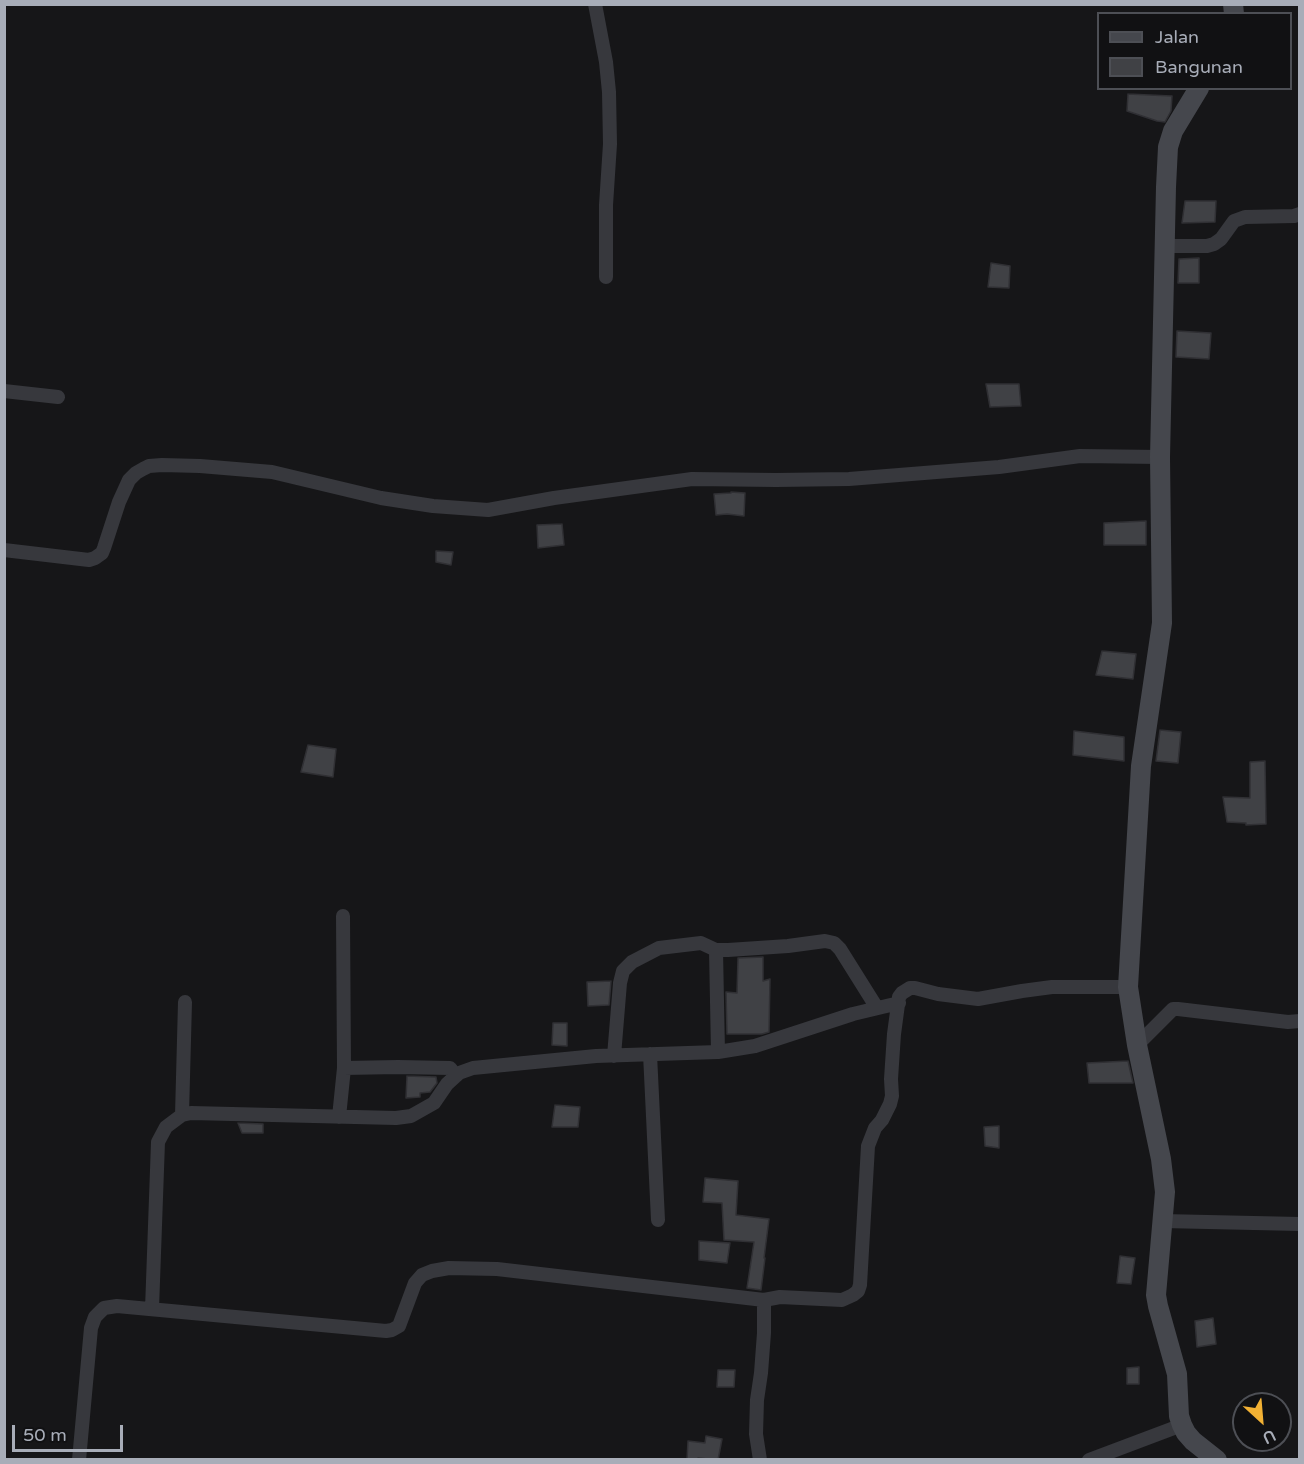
<!DOCTYPE html>
<style>
body{margin:0}
#map{position:relative;width:1304px;height:1464px;overflow:hidden;background:#161618;font-family:"Varela Round",sans-serif}
canvas{display:block}
.frame{position:absolute;inset:0;border:6px solid #a8adb8;pointer-events:none}
.legend{position:absolute;left:1097px;top:12px;width:195px;height:78px;box-sizing:border-box;background:#111113;border:2px solid #4d4f55;margin:0;padding:8px 10px;list-style:none;font-size:18px;color:#a8adb8}
.legend li{display:flex;align-items:center;gap:12px;height:30px}
.legend b{width:30px;border:2px solid #4d4f55}
.north{position:absolute;left:1232px;top:1392px;width:60px;height:60px;box-sizing:border-box;background:#111113;border:2px solid #4d4f55;border-radius:50%;rotate:154deg;font-size:16px;font-weight:700;line-height:24px;text-align:center;color:#a8adb8}
.north::after{content:'';display:block;margin:auto;width:21px;height:27px;background:#f2b134;clip-path:polygon(50% 0,100% 100%,50% 72%,0 100%)}
.scale{position:absolute;left:12px;top:1425px;width:111px;height:27px;box-sizing:border-box;border:3px solid #a8adb8;border-top:0;padding-left:8px;font-size:18px;line-height:21px;white-space:nowrap;color:#a8adb8;-webkit-text-stroke:4px #111113;paint-order:stroke}
</style>
<div id="map">
<canvas width="1304" height="1464"></canvas>
<div class="frame"></div>
<ul class="legend">
<li><b style="height:8px;background:#45474d"></b>Jalan</li>
<li><b style="height:16px;background:#404145"></b>Bangunan</li>
</ul>
<div class="north">U</div>
<div class="scale">50 m</div>
</div>
<script>
const ctx = document.querySelector('canvas').getContext('2d');
ctx.lineJoin = 'round';
function fill(path, color) {
  ctx.fillStyle = color;
  ctx.fill(path, 'evenodd');
}
function poly(rows) {
  const path = new Path2D();
  for (const r of rows) {
    path.moveTo(r[0], r[1]);
    for (let i = 2; i < r.length; i += 2) path.lineTo(r[i], r[i + 1]);
  }
  return path;
}
function trace(path, color, width, dash) {
  ctx.strokeStyle = color;
  ctx.lineWidth = width;
  ctx.lineCap = dash ? 'butt' : 'round';
  ctx.setLineDash(dash || []);
  ctx.stroke(path);
}
const building = poly([
 [1128,94,1172,96,1171,111,1165,122,1157,121,1127,111,1128,94],
 [1185,201,1216,201,1215,222,1182,223,1185,201],
 [1199,258,1199,283,1178,283,1179,259,1199,258],
 [991,263,1010,266,1009,288,988,287,991,263],
 [1177,331,1211,333,1209,359,1176,357,1177,331],
 [986,384,1019,384,1021,406,990,407,986,384],
 [731,492,745,493,744,516,727,514,716,515,714,494,731,493,731,492],
 [1146,521,1146,545,1104,545,1104,523,1146,521],
 [562,524,564,545,538,548,537,525,562,524],
 [436,551,453,552,451,565,436,562,436,551],
 [1102,651,1136,654,1133,679,1096,675,1102,651],
 [1160,730,1181,732,1178,763,1156,761,1160,730],
 [1074,731,1124,737,1124,761,1073,755,1074,731],
 [308,745,336,749,333,777,301,772,308,745],
 [1265,761,1266,824,1246,825,1246,823,1227,822,1223,797,1250,798,1250,762,1265,761],
 [763,957,763,981,770,979,769,1032,762,1034,727,1034,726,992,737,993,738,958,763,957],
 [611,981,609,1005,588,1006,587,982,611,981],
 [553,1023,567,1023,567,1046,552,1045,553,1023],
 [1128,1061,1133,1083,1089,1083,1087,1063,1128,1061],
 [407,1076,436,1077,437,1083,430,1092,420,1093,420,1097,406,1098,407,1076],
 [555,1105,580,1107,578,1127,552,1127,555,1105],
 [238,1123,263,1124,263,1133,242,1133,238,1123],
 [999,1126,999,1148,985,1146,984,1127,999,1126],
 [705,1178,738,1181,736,1215,769,1219,764,1258,765,1258,761,1290,747,1288,754,1242,724,1240,722,1203,703,1202,705,1178],
 [699,1241,730,1243,727,1263,699,1260,699,1241],
 [1120,1256,1135,1258,1131,1284,1117,1283,1120,1256],
 [1213,1318,1216,1344,1197,1347,1195,1321,1213,1318],
 [1139,1367,1139,1384,1127,1384,1127,1368,1139,1367],
 [718,1370,735,1370,734,1387,717,1387,718,1370],
 [706,1436,722,1439,718,1460,698,1458,698,1460,687,1460,688,1441,705,1443,706,1436]
]);
fill(building, '#404145');
trace(building, '#303034', 1.5);
trace(poly([
 [595,4,606,62,609,92,610,144,606,205,606,277],
 [1165,246,1207,246,1214,244,1221,239,1234,221,1245,217,1294,216,1300,214],
 [4,391,58,397],
 [4,550,89,560,95,558,102,553,104,548,119,502,129,480,136,473,143,469,149,466,162,465,200,466,272,472,381,498,433,506,488,510,554,498,692,479,776,480,849,479,999,467,1080,456,1160,457],
 [343,916,344,1068],
 [716,950,718,1052],
 [1137,1045,1173,1009,1178,1009,1288,1022,1300,1021],
 [650,1054,658,1220],
 [614,1056,620,983,623,971,632,962,659,948,701,943,716,950,728,950,788,946,825,941,834,943,840,949,877,1008],
 [182,1115,185,1002],
 [339,1117,344,1068,398,1067,450,1068,456,1076],
 [1162,1221,1300,1224],
 [152,1309,158,1142,166,1127,182,1115,191,1113,396,1118,411,1116,434,1103,447,1084,459,1073,473,1068,596,1056,718,1052,755,1046,853,1014,899,1003],
 [79,1460,91,1328,95,1317,104,1308,117,1306,386,1331,392,1330,399,1326,415,1283,422,1275,432,1271,449,1268,497,1269,764,1300],
 [760,1460,756,1434,757,1400,761,1373,764,1333,764,1300,780,1297,842,1300,853,1295,858,1291,860,1285,868,1146,875,1128,882,1120,890,1104,892,1096,891,1079,894,1034,899,997,902,993,910,988,915,988,938,994,978,999,1022,991,1052,987,1128,987],
 [1089,1460,1182,1425]
]), '#37383d', 14);
trace(poly([
 [1233,4,1234,14],
 [1199,88,1173,131,1168,147,1166,187,1160,457,1162,623,1141,766,1128,987,1137,1045,1161,1159,1165,1192,1156,1295,1158,1306,1177,1374,1179,1416,1182,1425,1186,1433,1193,1441,1217,1460]
]), '#45474d', 20);
</script>
